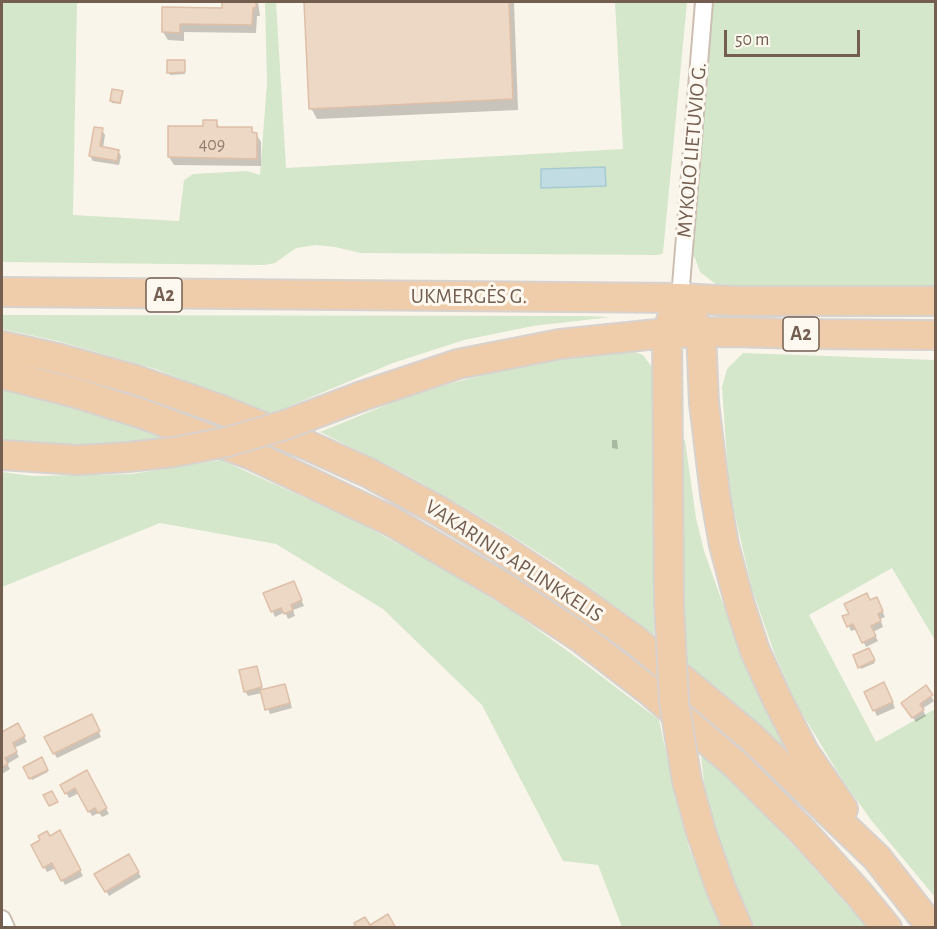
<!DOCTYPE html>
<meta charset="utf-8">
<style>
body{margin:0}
#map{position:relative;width:937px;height:929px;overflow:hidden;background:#faf5eb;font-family:"Alegreya Sans",sans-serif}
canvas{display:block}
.frame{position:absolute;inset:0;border:3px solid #735e50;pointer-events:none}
.scale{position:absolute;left:724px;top:30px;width:136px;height:27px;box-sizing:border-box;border:3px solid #735e50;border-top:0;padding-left:8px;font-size:18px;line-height:21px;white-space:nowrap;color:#735e50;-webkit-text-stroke:4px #fdf9f1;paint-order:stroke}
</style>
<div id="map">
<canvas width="937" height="929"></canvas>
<div class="frame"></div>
<div class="scale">50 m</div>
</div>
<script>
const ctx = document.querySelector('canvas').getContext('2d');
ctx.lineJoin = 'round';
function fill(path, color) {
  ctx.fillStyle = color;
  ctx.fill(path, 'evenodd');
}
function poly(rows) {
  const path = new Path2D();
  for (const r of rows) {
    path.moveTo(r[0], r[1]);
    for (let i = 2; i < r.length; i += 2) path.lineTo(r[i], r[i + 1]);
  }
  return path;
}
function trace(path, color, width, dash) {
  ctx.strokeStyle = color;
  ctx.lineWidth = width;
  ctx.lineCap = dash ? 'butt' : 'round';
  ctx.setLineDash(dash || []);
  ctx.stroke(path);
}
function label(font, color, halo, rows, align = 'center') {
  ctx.font = font + ' "Alegreya Sans",sans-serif';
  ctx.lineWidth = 6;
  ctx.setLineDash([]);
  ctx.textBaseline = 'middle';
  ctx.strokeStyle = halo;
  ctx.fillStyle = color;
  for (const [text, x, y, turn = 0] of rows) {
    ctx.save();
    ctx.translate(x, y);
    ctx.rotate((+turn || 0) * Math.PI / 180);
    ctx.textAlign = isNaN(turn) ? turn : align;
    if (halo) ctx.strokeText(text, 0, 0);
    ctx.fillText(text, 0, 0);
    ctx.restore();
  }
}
fill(poly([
 [2,2,77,2,73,215,179,221,184,180,193,174,247,171,260,175,267,83,265,2,276,2,286,168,623,149,615,2,687,2,663,253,659,255,361,253,335,247,316,245,296,248,275,263,264,265,2,262],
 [713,2,935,2,935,286,727,287,717,285,700,272,695,258,691,254],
 [2,315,582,316,611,317,533,326,464,340,393,363,271,414,155,369,58,341,2,329],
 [635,352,643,355,652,367,654,635,559,566,498,527,405,474,320,432,413,394,526,363,566,356],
 [743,353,935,360,935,640,892,568,809,615,876,742,935,709,935,897,871,820,843,781,797,705,775,655,752,589,729,489,722,387,727,369],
 [2,388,28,394,123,420,163,439,78,446,2,441],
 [685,440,696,518,704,551,739,649,788,753,686,662,681,441],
 [221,460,358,522,437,565,512,611,580,660,659,720,677,803,689,848,722,927,622,927,598,865,563,861,482,705,383,609,276,544,160,523,2,587,2,472,32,476,131,474],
 [701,755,736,786,795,847,867,927,755,927,733,880,712,822,704,782]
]), '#d4e7ca');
const water = poly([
 [605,167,606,186,541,188,541,169,605,167]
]);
fill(water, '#c1dce2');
trace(water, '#a8cad3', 1.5);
fill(poly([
 [223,2,258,2,260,16,257,16,256,33,184,32,184,41,168,40,163,32,163,9,223,10],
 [306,2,514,2,518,110,317,119,311,108],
 [185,63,185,74,170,75,169,72],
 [122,92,121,104,112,103,111,101],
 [216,122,220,128,251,129,254,134,256,134,261,142,261,166,174,165,169,157,204,128],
 [102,130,105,135,103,148,118,151,121,156,119,165,93,161,90,156],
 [612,440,617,440,618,449,612,448],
 [296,588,304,606,293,610,295,616,288,619,285,612,275,617,265,594],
 [870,602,879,604,885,617,880,619,883,627,873,632,878,641,866,647,857,629,851,631,849,626],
 [869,650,875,663,861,669,855,656],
 [256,668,263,691,285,685,292,708,270,714,262,693,248,696,245,691],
 [926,688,934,701,922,709,926,716,916,722,906,708],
 [887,689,895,708,877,716,866,693],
 [94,721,101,737,57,758,54,753],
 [18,725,27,742,14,748,19,757,7,764,10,769,2,774,2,734],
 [41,759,48,772,32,780,25,768],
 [87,772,109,814,102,817,99,813,92,816,79,793,69,798,62,785],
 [60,832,83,876,65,885,56,868,47,872,33,845],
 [128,856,141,877,109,896,96,875]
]), '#0003');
const building = poly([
 [222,2,256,2,256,8,253,8,252,25,180,24,180,33,162,32,162,7,222,8,222,2],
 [304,2,509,2,513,99,309,109,304,2],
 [167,60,185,60,185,72,167,73,167,60],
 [112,89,123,91,120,103,110,101,112,89],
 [203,120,217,120,217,127,252,127,252,132,257,133,257,159,168,157,168,126,203,126,203,120],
 [94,127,103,128,100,146,119,150,117,161,89,156,94,127],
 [294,581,302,600,291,605,293,610,284,614,281,608,271,612,263,593,294,581],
 [867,593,870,600,877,597,883,611,878,614,881,621,871,626,876,636,862,643,853,624,847,627,842,616,849,614,844,604,867,593],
 [869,648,875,660,858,668,853,655,869,648],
 [257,666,262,687,244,692,239,670,257,666],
 [884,682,893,702,873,711,864,692,884,682],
 [285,684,290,703,265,710,260,690,285,684],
 [926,685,933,695,920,704,924,710,912,718,901,703,926,685],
 [92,714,100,731,53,754,44,737,92,714],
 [18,723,25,736,13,743,17,752,5,758,8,764,2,767,2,732,18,723],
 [42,757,48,770,29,779,23,767,42,757],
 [87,770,107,808,98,813,95,808,88,812,75,788,65,794,60,785,87,770],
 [52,791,58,802,49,806,43,795,52,791],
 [60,830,81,870,61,881,52,863,43,868,31,845,40,840,38,836,47,831,50,836,60,830],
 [129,854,139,872,105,892,94,874,129,854],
 [388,914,396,928,356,928,354,923,365,917,370,925,388,914]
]);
fill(building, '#edd7c5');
trace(building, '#debfa7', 1.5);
const minor = poly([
 [680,298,704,2],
 [2,919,6,928]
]);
const trunk = poly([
 [2,292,680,298,734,301,936,301],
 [680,298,701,333,704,403,715,494,724,545,740,605,755,651,778,701,804,752,843,809],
 [2,346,57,358,136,380,219,409,307,445,369,473,437,510,499,547,575,597,635,640,751,737,877,858,932,928],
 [2,374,76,393,143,414,252,455,391,521,502,586,581,638,650,691,735,764,803,832,859,894,887,928],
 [362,396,458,364,560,344,667,333,734,332,801,334,936,335],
 [2,455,78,460],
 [669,603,667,333,673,315],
 [687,781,701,832,721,889,738,928]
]);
trace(minor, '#ccbeb1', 20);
trace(trunk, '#d8d2ce', 32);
trace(minor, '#fff', 16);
trace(trunk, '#efccaa', 28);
const trunkBridge = poly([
 [78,460,128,457,174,452,227,442,285,425,362,396],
 [669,603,674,702,687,781]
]);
trace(trunkBridge, '#d8d2ce', 32, []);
trace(trunkBridge, '#efccaa', 28);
label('18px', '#927c6d', null, [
 ["409",212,145]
]);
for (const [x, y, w] of [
 [164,295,36],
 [801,334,36]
]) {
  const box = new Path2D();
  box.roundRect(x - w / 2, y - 17, w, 34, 4.5);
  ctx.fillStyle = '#fdf9f1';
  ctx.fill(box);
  trace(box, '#735e50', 1.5);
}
label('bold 20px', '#735e50', null, [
 ["A2",164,295],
 ["A2",801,334]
]);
label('21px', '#735e50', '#fdf9f1', [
 ["MYKOLO LIETUVIO G.",692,150,-85],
 ["UKMERGĖS G.",469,297],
 ["VAKARINIS APLINKKELIS",514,561,33]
]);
</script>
